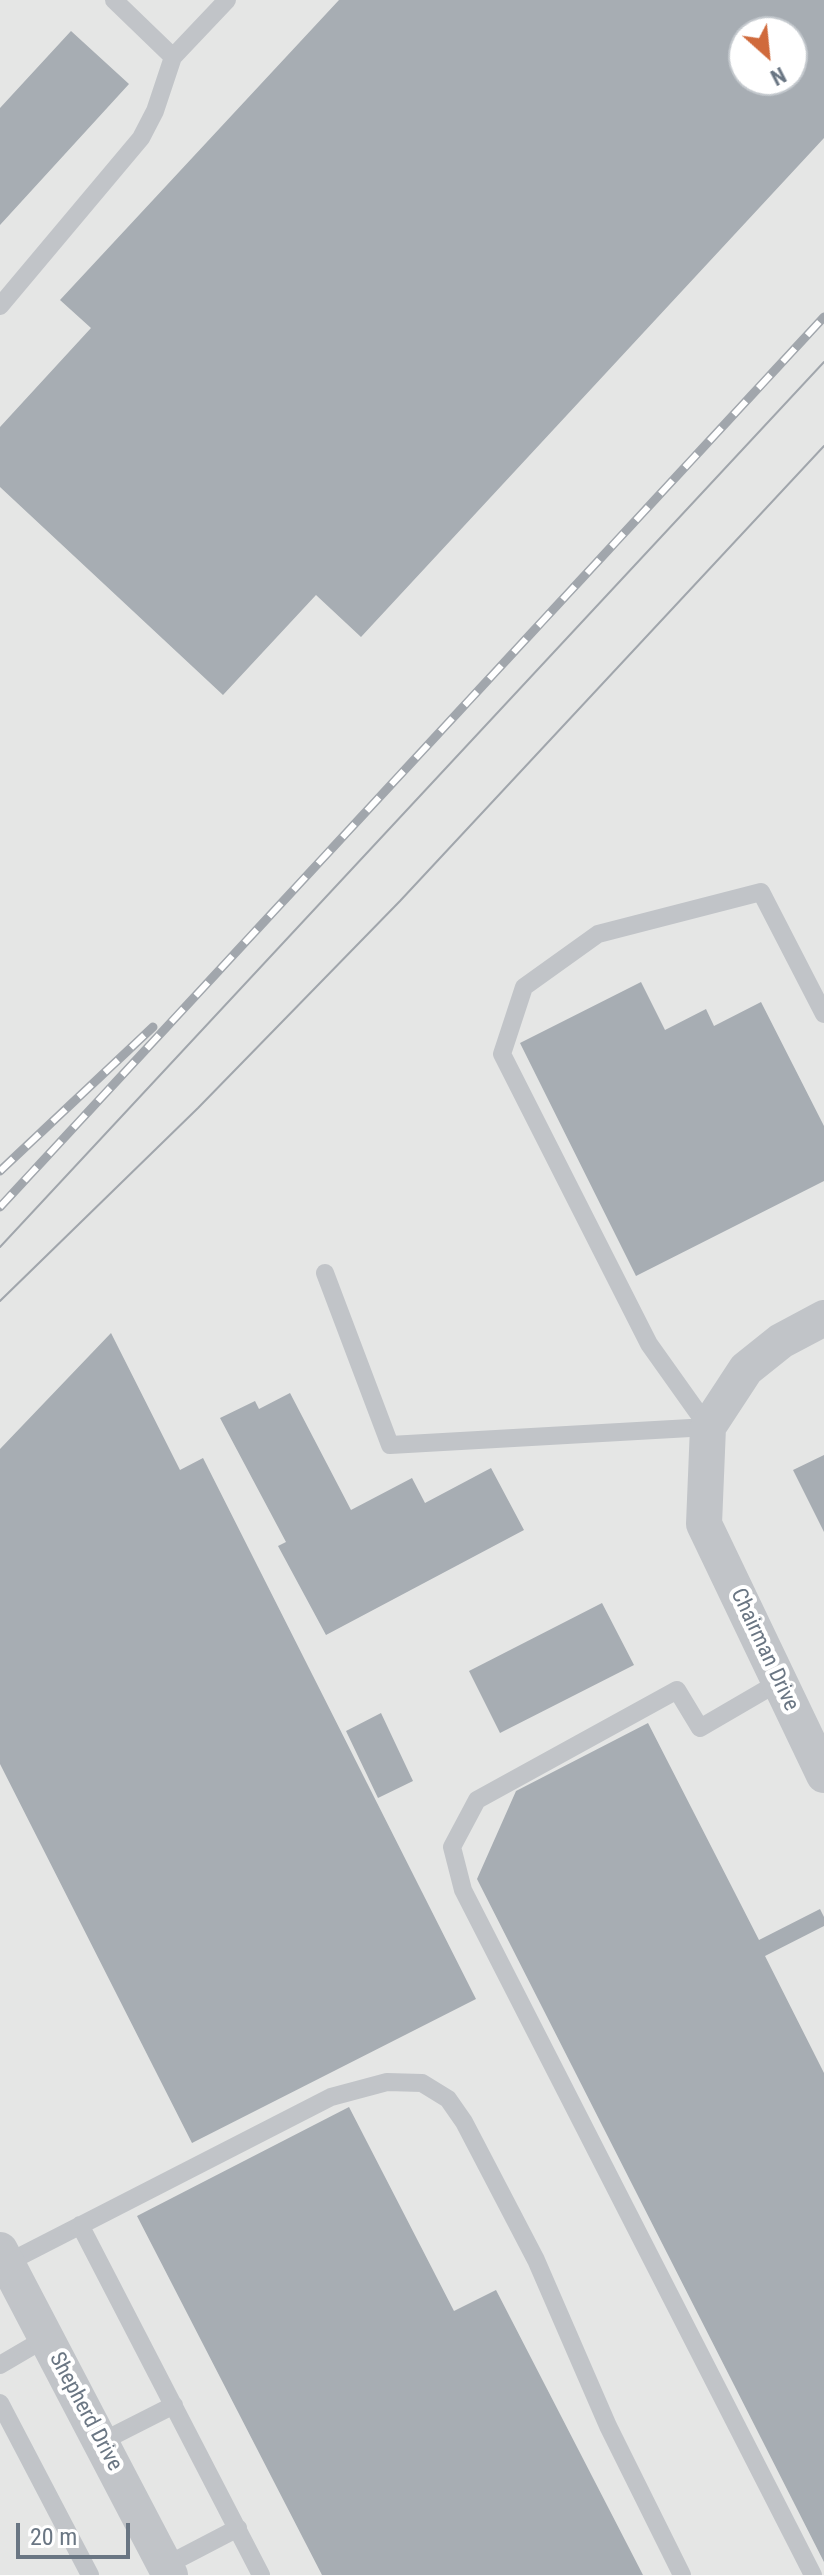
<!DOCTYPE html>
<style>
body{margin:0}
#map{position:relative;width:824px;height:2575px;overflow:hidden;background:#f7f7f5;font-family:"Roboto Condensed",sans-serif}
canvas{display:block}
.north{position:absolute;left:728px;top:16px;width:80px;height:80px;box-sizing:border-box;background:#fff;border:2px solid #c3c8cd;border-radius:50%;rotate:153deg;font-size:22px;font-weight:700;line-height:32px;text-align:center;color:#6a7683}
.north::after{content:'';display:block;margin:auto;width:28px;height:36px;background:#d06a3c;clip-path:polygon(50% 0,100% 100%,50% 72%,0 100%)}
.scale{position:absolute;left:16px;top:2523px;width:114px;height:36px;box-sizing:border-box;border:4px solid #6a7683;border-top:0;padding-left:10px;font-size:24px;line-height:28px;white-space:nowrap;color:#6a7683;-webkit-text-stroke:6px #fff;paint-order:stroke}
</style>
<div id="map">
<canvas width="824" height="2575"></canvas>
<div class="north">N</div>
<div class="scale">20 m</div>
</div>
<script>
const ctx = document.querySelector('canvas').getContext('2d');
ctx.lineJoin = 'round';
function fill(path, color) {
  ctx.fillStyle = color;
  ctx.fill(path, 'evenodd');
}
function poly(rows) {
  const path = new Path2D();
  for (const r of rows) {
    path.moveTo(r[0], r[1]);
    for (let i = 2; i < r.length; i += 2) path.lineTo(r[i], r[i + 1]);
  }
  return path;
}
function trace(path, color, width, dash) {
  ctx.strokeStyle = color;
  ctx.lineWidth = width;
  ctx.lineCap = dash ? 'butt' : 'round';
  ctx.setLineDash(dash || []);
  ctx.stroke(path);
}
function label(font, color, halo, rows, align = 'center') {
  ctx.font = font + ' "Roboto Condensed",sans-serif';
  ctx.lineWidth = 8;
  ctx.setLineDash([]);
  ctx.textBaseline = 'middle';
  ctx.strokeStyle = halo;
  ctx.fillStyle = color;
  for (const [text, x, y, turn = 0] of rows) {
    ctx.save();
    ctx.translate(x, y);
    ctx.rotate((+turn || 0) * Math.PI / 180);
    ctx.textAlign = isNaN(turn) ? turn : align;
    if (halo) ctx.strokeText(text, 0, 0);
    ctx.fillText(text, 0, 0);
    ctx.restore();
  }
}
fill(poly([
 [0,0,824,0,824,2575,0,2575],
 [744,32,792,32,792,80,744,80]
]), '#e5e6e5');
fill(poly([
 [339,0,824,0,824,138,361,637,316,595,223,695,0,487,0,427,91,328,60,300],
 [744,32,792,32,792,80,744,80],
 [71,31,129,84,0,225,0,108],
 [641,982,665,1030,706,1009,714,1026,761,1002,824,1126,824,1181,636,1276,520,1043],
 [111,1333,180,1470,203,1458,476,1999,192,2143,0,1764,0,1449],
 [290,1393,351,1510,412,1478,425,1503,491,1468,524,1530,326,1635,278,1546,286,1542,220,1418,255,1401,259,1409],
 [824,1455,824,1532,793,1470],
 [602,1603,634,1665,500,1733,469,1671],
 [381,1713,413,1781,378,1798,346,1731],
 [648,1723,759,1940,820,1909,824,1917,824,1926,765,1956,824,2073,824,2562,477,1879,516,1791],
 [349,2107,454,2311,496,2290,643,2575,322,2575,137,2216]
]), '#a7adb3');
trace(poly([
 [114,0,173,57],
 [0,306,141,138,155,111,173,57,227,0],
 [325,1273,390,1445,708,1427],
 [708,1427,649,1344,502,1054,524,987,598,934,761,892,824,1014],
 [779,1682,700,1728,677,1690,477,1800,452,1847,463,1890,813,2575],
 [80,2225,261,2575],
 [7,2263,331,2097,387,2082,422,2083,448,2099,464,2122,536,2260,608,2426,682,2575],
 [0,2365,46,2338],
 [0,2403,90,2575],
 [101,2442,174,2405],
 [165,2566,238,2528]
]), '#c1c4c8', 18);
trace(poly([
 [824,1318,781,1341,746,1369,708,1427,704,1524,824,1775],
 [0,2250,170,2575]
]), '#c1c4c8', 36);
trace(poly([
 [0,1247,824,362],
 [0,1301,198,1108,400,901,824,446]
]), '#a1a6ac', 2);
const rail = poly([
 [0,1171,153,1027],
 [0,1207,824,317]
]);
trace(rail, '#a1a6ac', 9);
trace(rail, '#fff', 6, [18]);
label('22px', '#6a7683', '#fff', [
 ["Chairman Drive",764,1650,65],
 ["Shepherd Drive",85,2412,62]
]);
</script>
